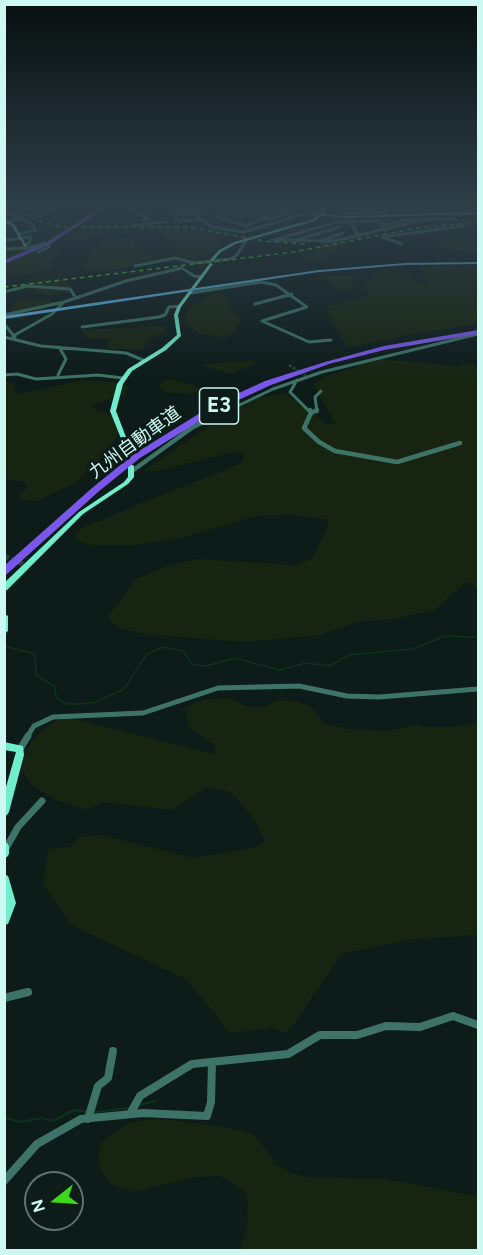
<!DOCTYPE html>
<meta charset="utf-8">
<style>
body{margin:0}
#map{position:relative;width:483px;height:1255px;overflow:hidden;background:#0d1b19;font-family:Figtree,sans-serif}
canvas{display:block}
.frame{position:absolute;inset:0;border:6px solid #cdf9f2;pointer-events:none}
.north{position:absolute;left:24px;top:1171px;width:60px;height:60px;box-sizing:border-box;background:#0d1b19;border:2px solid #5a7470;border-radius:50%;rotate:253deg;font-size:16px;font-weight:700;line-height:24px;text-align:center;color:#cdf9f2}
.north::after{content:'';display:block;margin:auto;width:21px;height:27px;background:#3cd81a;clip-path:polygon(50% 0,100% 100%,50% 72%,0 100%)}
</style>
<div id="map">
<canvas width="483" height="1255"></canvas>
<div class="frame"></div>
<div class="north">N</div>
</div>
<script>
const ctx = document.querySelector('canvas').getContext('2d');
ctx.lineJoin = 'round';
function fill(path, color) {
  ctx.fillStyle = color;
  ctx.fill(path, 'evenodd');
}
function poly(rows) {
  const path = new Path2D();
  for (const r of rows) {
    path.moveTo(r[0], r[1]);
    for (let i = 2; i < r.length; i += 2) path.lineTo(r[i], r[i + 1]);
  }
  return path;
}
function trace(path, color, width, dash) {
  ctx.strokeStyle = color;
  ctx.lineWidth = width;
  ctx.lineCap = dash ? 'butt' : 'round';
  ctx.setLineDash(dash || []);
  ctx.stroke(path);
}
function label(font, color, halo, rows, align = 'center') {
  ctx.font = font + ' Figtree,"Noto Sans JP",sans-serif';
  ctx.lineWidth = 6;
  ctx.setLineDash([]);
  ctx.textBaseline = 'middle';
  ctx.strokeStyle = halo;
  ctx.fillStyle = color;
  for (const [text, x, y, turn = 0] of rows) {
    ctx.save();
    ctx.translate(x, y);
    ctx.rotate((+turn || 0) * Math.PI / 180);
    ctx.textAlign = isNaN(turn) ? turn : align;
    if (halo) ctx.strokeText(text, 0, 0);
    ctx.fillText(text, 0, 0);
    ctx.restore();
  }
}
fill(poly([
 [220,207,234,207,243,211,268,207,286,210,242,221],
 [315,222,335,231,343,241,342,246,329,258,311,261,306,258,307,255,325,242,317,238,295,236,286,231],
 [84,223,90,226,125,226,85,241,64,239],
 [157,229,187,229,228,235,218,240,222,247,207,256,181,259,175,256,175,242],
 [448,236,478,246,478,252,442,248,441,239],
 [126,238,132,239,136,247,158,259,158,263,102,271,82,268,88,261,86,255,92,250,108,242],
 [33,244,63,254,51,261,51,268,47,270,19,276,5,276,4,248],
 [456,265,478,266,478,324,407,335,347,348,326,311,329,306,369,296,364,285,381,268,399,272,426,287,429,284,420,267],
 [326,276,355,276,352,291,337,292],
 [61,278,76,292,48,295,24,287,28,282],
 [220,292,229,301,229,308,242,319,233,334,223,338,198,333,184,322,190,307,205,297],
 [26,297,53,302,54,303,46,310,28,315,23,319,10,320,9,314,15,303],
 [165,326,164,333,148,339,144,349,105,349,111,339,87,338,81,330],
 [379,359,456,366,473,364,478,370,478,591,474,584,465,583,435,610,394,619,358,622,320,635,245,642,144,634,122,629,110,622,108,617,135,579,169,565,197,559,294,565,312,558,329,524,325,519,290,515,256,516,178,539,134,545,90,545,77,541,74,535,81,528,241,463,244,458,242,454,234,452,153,472,144,470,226,414,260,397,285,393,326,423,335,424,313,384,329,375,355,368,366,360],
 [250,361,257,363,231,374,200,365],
 [83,380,114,382,129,387,126,395,91,405,94,409,115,416,119,433,95,465,77,482,37,501,20,500,17,496,27,488,27,483,5,478,5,382,15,383,14,391,20,394],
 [165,380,175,380,198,387,202,391,187,394,164,392,158,385],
 [229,698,248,707,266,707,277,700,296,701,312,707,324,724,350,729,387,731,419,724,424,727,452,727,478,722,478,935,408,940,342,954,289,1031,281,1032,272,1028,230,1033,186,979,71,925,43,884,48,849,71,847,79,837,102,835,194,858,256,847,265,841,256,823,244,807,232,794,222,790,206,788,172,810,103,802,88,810,54,799,33,786,19,767,31,743,47,726,58,719,71,718,215,754,215,746,189,728,185,708,202,700],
 [163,1119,218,1126,254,1134,277,1165,302,1177,386,1179,471,1195,478,1194,478,1250,240,1250,247,1225,248,1202,245,1193,232,1182,219,1176,197,1177,132,1192,110,1184,100,1168,99,1154,102,1141,111,1134,131,1122]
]), '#172411');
trace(poly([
 [4,558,10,561],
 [4,593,27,571],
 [4,608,7,616],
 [4,643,7,632],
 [4,646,35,654,36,675,54,686,57,699,67,704,81,704,96,702,124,689,147,654,163,647,183,651,192,664,196,665,206,666,235,658,279,670,306,663,330,666,349,655,413,649,444,636,476,637]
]), '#0e331b', 1.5);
trace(poly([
 [139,1105,156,1101],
 [95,1112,129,1108],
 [4,1117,20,1122,42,1118,53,1121,74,1110,87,1112]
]), '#0e331b', 2);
trace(poly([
 [289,365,306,376]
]), '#2a3c3a', 3, [3, 1.5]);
trace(poly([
 [4,556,23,564]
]), '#2a3c3a', 5, [5, 3]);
trace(poly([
 [22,207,34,212,45,207],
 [67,207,80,207],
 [124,207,148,218,143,220],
 [200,207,174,211,177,214,175,220,202,220],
 [201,207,206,212,195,214,212,227,244,232,307,213,308,207],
 [343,208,345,213,387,212,385,208],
 [343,209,415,207],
 [447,209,463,207],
 [222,211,217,217,248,227],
 [405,211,432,210,430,207],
 [4,212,28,221,36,230,18,234],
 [307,213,322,215],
 [177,214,195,214],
 [38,217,58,207],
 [264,220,294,212],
 [350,221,359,237],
 [4,223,21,218],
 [156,223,150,223,166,222],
 [134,225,151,224],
 [381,225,407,220,455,219,451,214],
 [246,226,280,210,304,207],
 [6,240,30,237,30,243,24,245],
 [272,240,335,241,422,220],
 [274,240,337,222,380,221,385,231],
 [294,241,339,227],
 [320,241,343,233],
 [402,244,382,237,463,226],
 [29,248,45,243],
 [4,249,30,248],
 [38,252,49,247,47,244],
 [135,266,175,258,194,263,230,259,236,256,247,239],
 [4,292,28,286,70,289,76,298],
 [191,293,261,282,276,285,307,307,262,321,309,342,331,340],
 [255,304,292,294],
 [4,315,64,302,126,281,182,268,194,276,202,277],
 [4,324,15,337],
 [82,327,159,317,165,315,169,307,180,306],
 [13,336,52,314,64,302],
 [4,337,41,346,126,353,143,360],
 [4,375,17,374,36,379,98,375,123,378],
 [58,375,66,359,59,347],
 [297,380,290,392,310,412],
 [225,412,273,389,322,372,478,334],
 [317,412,315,397,321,391]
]), '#3e7467', 3);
trace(poly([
 [310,410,311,413,304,428,319,442,335,451,397,462,460,443],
 [311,413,317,410],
 [132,471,193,427,228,410]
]), '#3e7467', 4.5);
trace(poly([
 [27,737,34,726,53,717,143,713,218,688,299,686,347,696,379,697,478,689]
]), '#3e7467', 5);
trace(poly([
 [20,749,28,736],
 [5,850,18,827,42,801]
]), '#3e7467', 7);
trace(poly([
 [4,998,28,992],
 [130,1114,140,1096,192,1064,288,1054,320,1035,357,1035,386,1026,420,1027,453,1016,478,1025],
 [88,1119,98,1086,108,1078,113,1051],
 [4,1181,37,1144,81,1119,143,1113,207,1116,211,1102,212,1062]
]), '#3e7467', 8);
fill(poly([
 [322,207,326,207,324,214,348,216,478,212,478,214,348,218,321,216,315,221,236,244,221,252,213,261,210,260,219,250,234,242,313,219,321,213,322,207],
 [4,219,14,224,27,247,25,247,12,226,4,222,4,219],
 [210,263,213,264,181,307,178,315,181,336,166,350,132,371,123,384,116,411,131,450,128,452,126,451,110,411,117,384,128,369,162,348,177,335,174,315,177,307,210,263],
 [131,464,134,466,134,477,128,484,83,514,7,590,4,590,4,583,79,512,124,482,128,477,128,466,131,464],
 [4,614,8,616,8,631,4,634,4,614],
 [4,742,23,746,24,755,9,812,7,815,4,816,4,794,16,752,4,750,4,742],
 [4,842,7,843,9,846,9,854,7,857,4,858,4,842],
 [4,874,8,876,9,879,16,903,8,924,4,925,4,906,6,903,4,898,4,874]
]), '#70edcd');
fill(poly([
 [478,262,478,264,405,265,319,272,4,319,4,316,319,270,405,263,478,262]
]), '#61bcec');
fill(poly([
 [102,207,107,207,49,245,4,264,4,260,45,243,102,207],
 [478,330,478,334,384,350,329,364,271,385,219,409,140,458,98,492,7,574,4,575,4,566,92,488,134,454,213,405,265,381,325,362,384,346,478,330]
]), '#7a57ea');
trace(poly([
 [8,207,38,221,63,227,190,227,264,241,305,244],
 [4,287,294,252,416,228,478,222]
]), '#3cd81a', 1.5, [4.5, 4]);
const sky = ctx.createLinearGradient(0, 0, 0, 383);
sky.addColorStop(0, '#070f0e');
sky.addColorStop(0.54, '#2f3f49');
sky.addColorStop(1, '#2f3f4900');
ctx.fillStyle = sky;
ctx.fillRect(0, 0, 483, 383);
label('18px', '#cdf9f2', '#0d1b19', [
 ["九州自動車道",135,443,-36]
]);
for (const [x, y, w] of [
 [219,406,39]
]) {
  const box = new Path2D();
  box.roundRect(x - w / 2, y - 18, w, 36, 4.5);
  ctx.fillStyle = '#0d1b19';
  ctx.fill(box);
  trace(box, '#cdf9f2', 1.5);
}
label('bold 21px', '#cdf9f2', null, [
 ["E3",219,406]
]);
</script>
